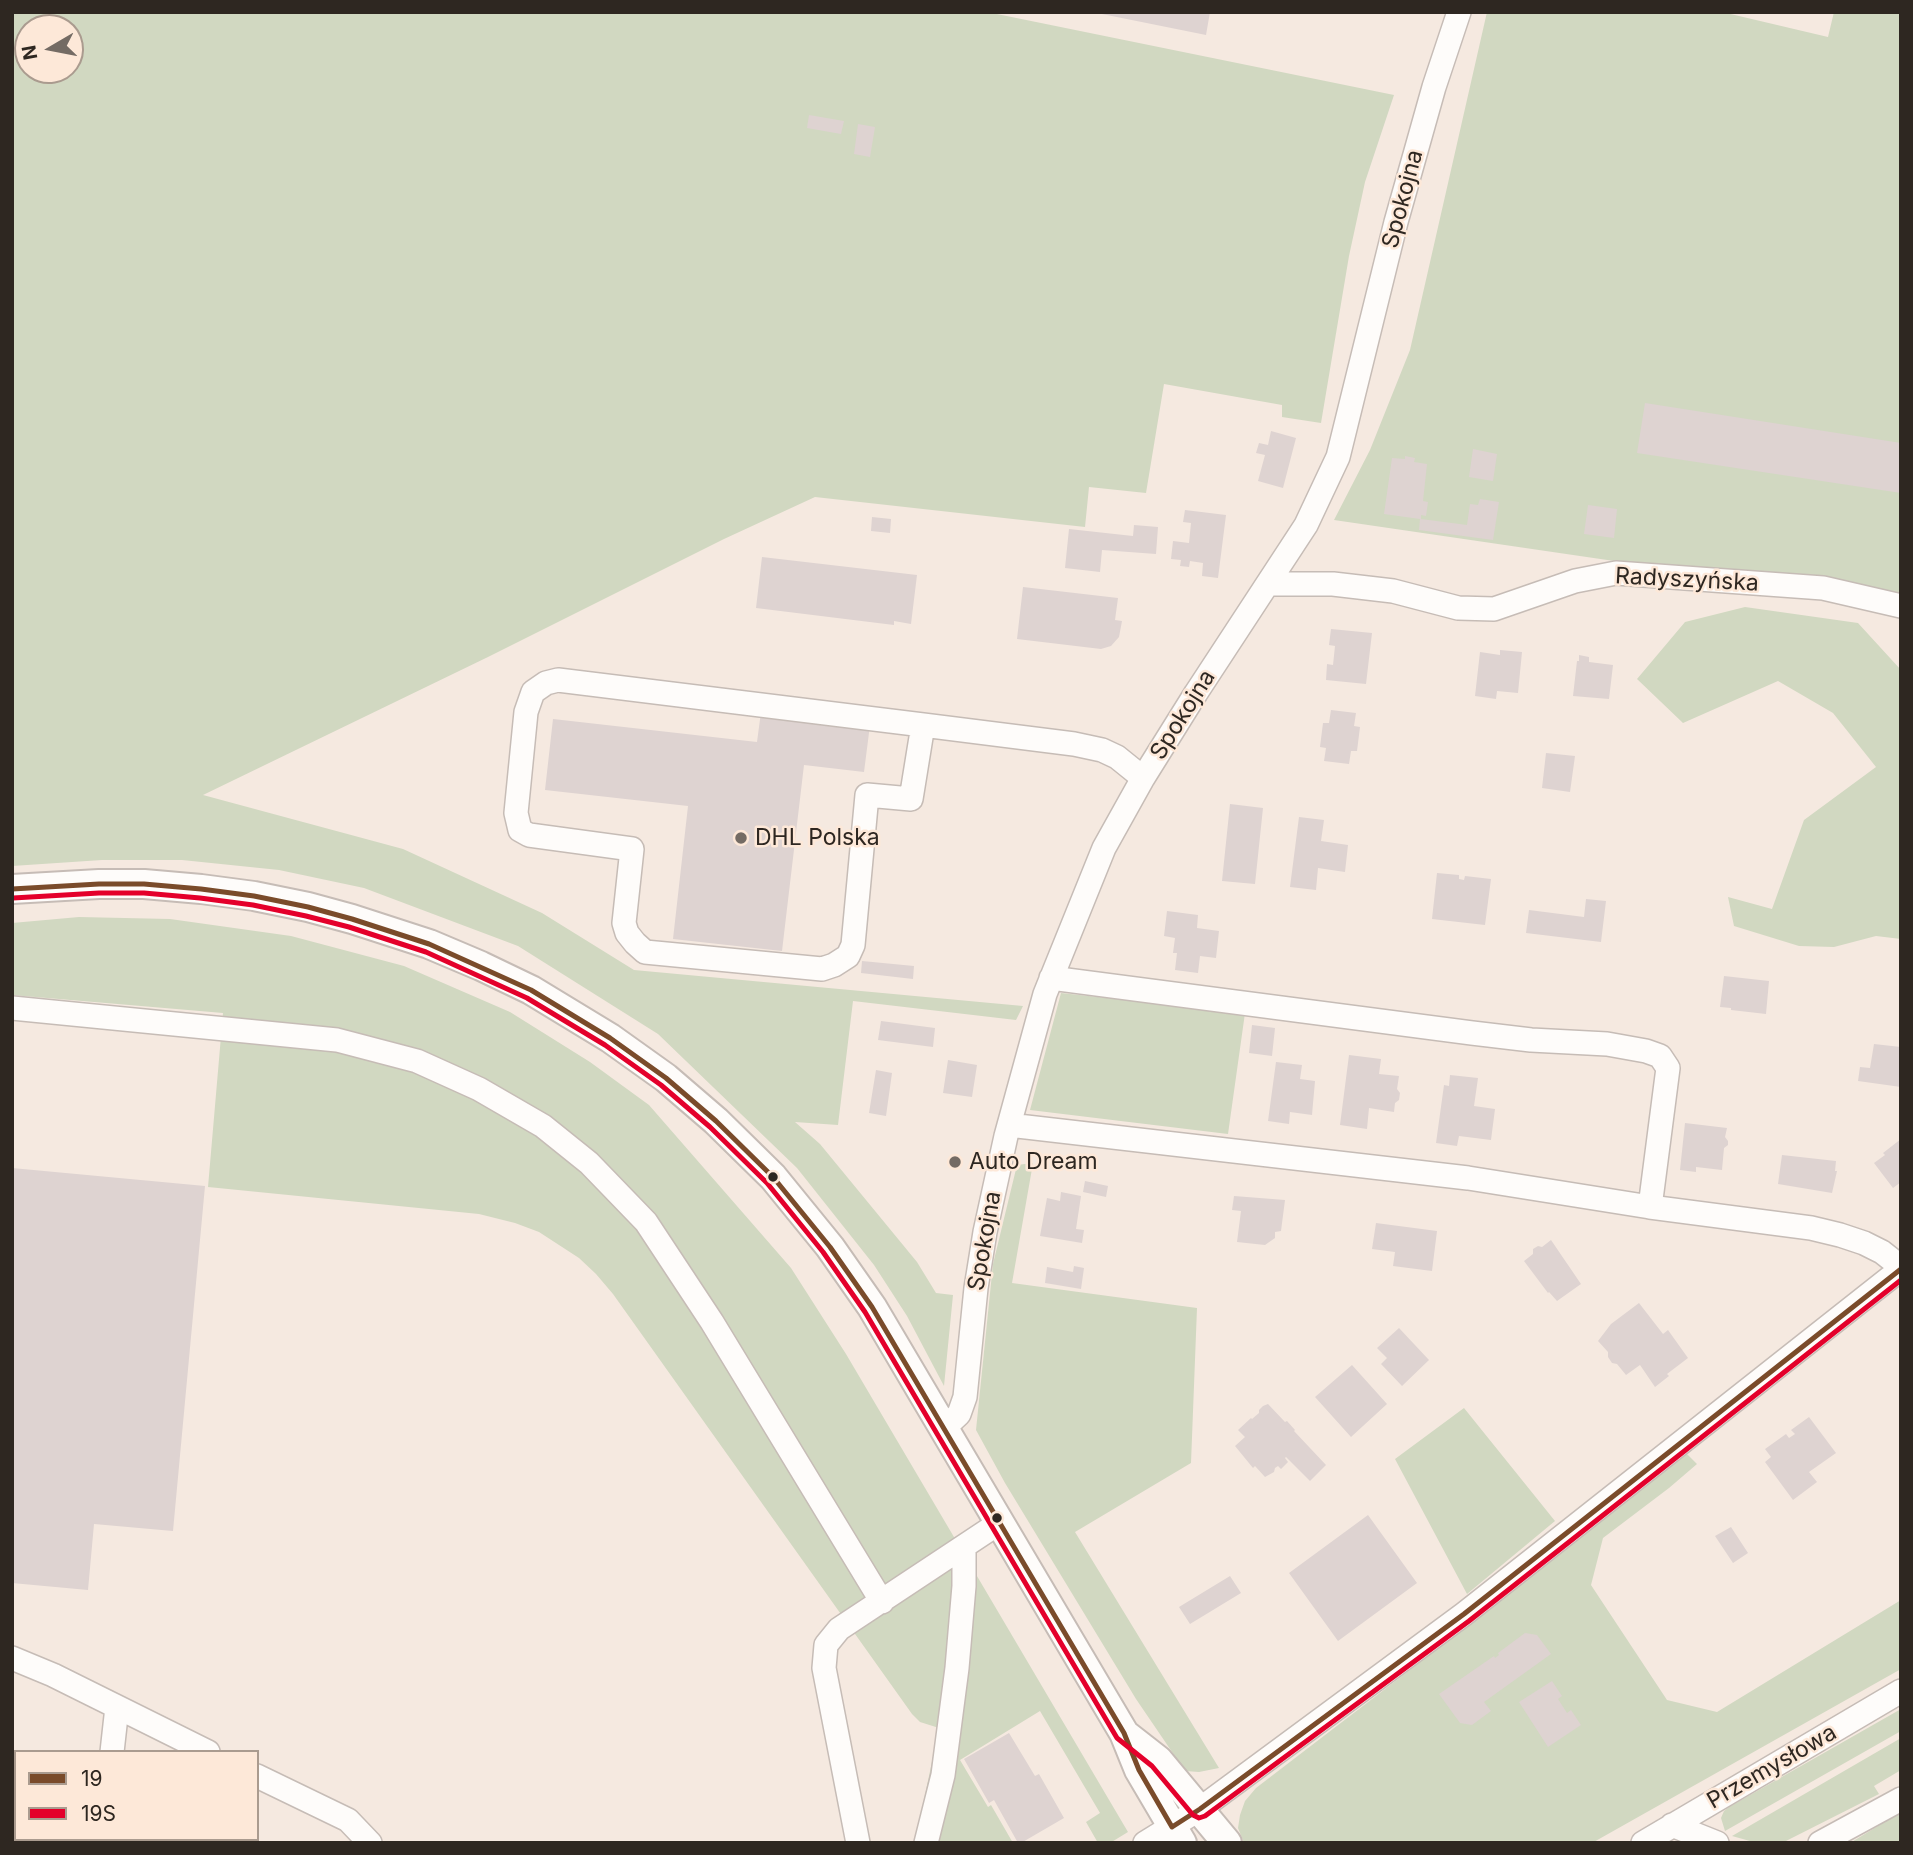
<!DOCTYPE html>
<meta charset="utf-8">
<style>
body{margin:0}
#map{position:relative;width:1913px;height:1855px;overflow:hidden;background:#f5e9e0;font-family:Inter,sans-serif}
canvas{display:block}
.frame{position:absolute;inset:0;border:14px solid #2e2721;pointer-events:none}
.legend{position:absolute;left:14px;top:1750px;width:245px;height:91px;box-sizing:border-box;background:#fde8d8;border:2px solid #aa9b8f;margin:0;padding:9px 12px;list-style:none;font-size:21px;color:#2e2721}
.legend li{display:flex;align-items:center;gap:14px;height:35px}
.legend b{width:35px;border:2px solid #aa9b8f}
.north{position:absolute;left:14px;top:14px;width:70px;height:70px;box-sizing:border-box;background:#fde8d8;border:2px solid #aa9b8f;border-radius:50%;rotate:260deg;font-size:19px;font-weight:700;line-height:28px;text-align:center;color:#2e2721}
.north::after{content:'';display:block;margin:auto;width:24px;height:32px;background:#746b64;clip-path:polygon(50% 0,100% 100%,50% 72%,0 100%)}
</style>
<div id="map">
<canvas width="1913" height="1855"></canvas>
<div class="frame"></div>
<ul class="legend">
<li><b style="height:9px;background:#7a4b2a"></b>19</li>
<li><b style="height:9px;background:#e4002b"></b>19S</li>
</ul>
<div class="north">N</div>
</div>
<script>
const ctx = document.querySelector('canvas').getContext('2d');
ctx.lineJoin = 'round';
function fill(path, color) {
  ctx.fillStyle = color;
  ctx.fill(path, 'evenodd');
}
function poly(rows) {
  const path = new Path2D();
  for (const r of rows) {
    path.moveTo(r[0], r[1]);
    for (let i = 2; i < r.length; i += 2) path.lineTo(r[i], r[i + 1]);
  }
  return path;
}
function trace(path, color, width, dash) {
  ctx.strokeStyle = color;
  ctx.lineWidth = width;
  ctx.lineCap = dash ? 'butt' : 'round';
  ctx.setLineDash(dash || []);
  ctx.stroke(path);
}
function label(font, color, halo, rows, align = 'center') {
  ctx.font = font + ' Inter,sans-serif';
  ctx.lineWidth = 5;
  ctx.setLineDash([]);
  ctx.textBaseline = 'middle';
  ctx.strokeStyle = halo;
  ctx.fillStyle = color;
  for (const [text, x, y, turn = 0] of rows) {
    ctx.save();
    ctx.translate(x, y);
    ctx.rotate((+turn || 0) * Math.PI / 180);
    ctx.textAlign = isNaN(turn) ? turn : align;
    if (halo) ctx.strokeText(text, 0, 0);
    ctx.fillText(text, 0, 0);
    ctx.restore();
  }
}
fill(poly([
 [12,12,987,12,1394,95,1365,182,1349,256,1321,423,1282,417,1282,405,1164,384,1146,493,1089,487,1085,527,815,497,724,539,488,657,203,795,403,849,542,913,634,970,1023,1006,1016,1020,853,1001,838,1125,795,1122,820,1144,917,1262,936,1293,953,1295,944,1386,907,1316,874,1265,797,1168,658,1034,518,946,364,888,279,870,182,860,102,860,12,866],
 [28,28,70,28,70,70,28,70],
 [1487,12,1722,12,1828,37,1834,12,1901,12,1901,603,1334,520,1370,450,1410,350],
 [1745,607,1858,623,1901,670,1901,939,1876,936,1834,947,1799,946,1734,926,1728,897,1772,909,1804,820,1876,767,1833,713,1778,681,1683,723,1637,679,1685,622],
 [79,917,170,919,291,936,404,966,510,1012,590,1062,649,1105,791,1268,846,1354,1128,1832,1110,1843,1098,1843,1086,1822,1100,1813,1040,1711,960,1760,988,1807,991,1805,1013,1843,915,1843,939,1728,920,1722,912,1714,613,1294,596,1274,579,1258,539,1232,515,1223,479,1214,208,1187,223,1013,12,995,12,923],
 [1061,993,1245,1013,1228,1134,1030,1110],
 [1033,1163,1012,1283,1197,1308,1191,1463,1075,1532,1219,1768,1199,1772,1185,1771,1136,1699,1005,1483,976,1430,993,1264,1017,1165],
 [1464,1408,1555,1521,1467,1594,1395,1459],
 [1686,1453,1697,1464,1669,1488,1603,1538,1591,1585,1667,1700,1717,1712,1901,1600,1901,1669,1592,1843,1244,1843,1238,1828,1240,1815,1245,1801,1256,1788,1531,1577,1680,1454],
 [1901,1709,1901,1731,1725,1831,1721,1818,1724,1811,1729,1807],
 [1901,1738,1901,1770,1874,1786,1879,1794,1782,1843,1757,1843,1732,1836],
 [1901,1812,1901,1843,1850,1843]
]), '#d1d8c1');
fill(poly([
 [1092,12,1210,12,1206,35],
 [809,115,844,121,841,134,807,128],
 [858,124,875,127,870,157,854,154],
 [1645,403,1901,443,1901,493,1637,453],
 [1271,431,1296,438,1283,488,1258,481,1265,455,1256,453,1259,443,1268,445],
 [1473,449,1497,454,1493,481,1469,477],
 [1405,456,1415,458,1414,462,1427,464,1423,501,1428,502,1426,516,1421,515,1421,519,1467,525,1470,504,1478,505,1480,499,1499,502,1493,540,1419,530,1420,519,1384,514,1392,458,1405,459],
 [1588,505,1617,509,1614,538,1584,534],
 [1185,510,1226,515,1218,578,1202,576,1203,563,1190,561,1189,567,1180,566,1181,560,1171,559,1173,541,1189,543,1191,523,1183,522],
 [872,517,891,519,890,533,871,531],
 [1134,525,1158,527,1156,554,1102,550,1100,572,1065,568,1069,529,1133,536],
 [762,557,917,575,911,624,894,621,894,625,756,608],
 [1023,587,1118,598,1115,620,1122,621,1119,637,1111,646,1101,649,1017,639],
 [1331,629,1372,633,1366,684,1326,680,1327,664,1333,665,1335,646,1329,645],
 [1500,650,1522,652,1518,693,1497,691,1496,699,1475,696,1480,652,1500,655],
 [1579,655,1589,657,1589,662,1613,665,1609,699,1573,696,1577,661,1579,661],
 [1331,710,1356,713,1354,726,1360,727,1357,751,1351,751,1349,764,1324,761,1326,748,1320,747,1323,723,1329,723],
 [761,712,870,725,864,772,804,765,782,951,673,939,688,806,545,790,553,719,757,742],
 [1546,753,1575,756,1570,792,1542,788],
 [1230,804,1263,808,1255,884,1222,881],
 [1299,817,1324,820,1321,841,1348,845,1345,872,1318,868,1316,890,1290,887],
 [1437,873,1459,875,1459,879,1464,880,1465,876,1491,879,1485,925,1432,919],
 [1586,899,1606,901,1601,942,1526,933,1529,910,1584,917],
 [1167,911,1198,915,1197,928,1219,931,1216,958,1200,956,1198,973,1175,970,1177,953,1173,953,1175,938,1164,936],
 [862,961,914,966,913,979,861,973],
 [1724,976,1769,981,1766,1014,1731,1010,1731,1008,1720,1007],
 [881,1021,935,1028,933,1047,878,1040],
 [1252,1025,1275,1028,1272,1056,1249,1053],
 [1874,1044,1901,1047,1901,1087,1858,1081,1860,1067,1870,1068],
 [1349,1055,1381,1059,1379,1074,1399,1076,1397,1089,1400,1093,1399,1100,1395,1103,1394,1112,1369,1108,1367,1129,1340,1125],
 [948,1060,977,1065,972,1097,943,1093],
 [1276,1062,1302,1065,1300,1079,1315,1081,1312,1115,1290,1112,1289,1124,1268,1121],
 [876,1070,892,1073,886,1116,869,1113],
 [1450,1075,1478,1078,1474,1106,1495,1109,1491,1140,1459,1136,1457,1146,1436,1143,1444,1085,1449,1086],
 [1685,1123,1727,1128,1725,1137,1728,1141,1728,1145,1724,1148,1722,1170,1696,1167,1696,1172,1680,1170],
 [1901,1139,1901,1182,1893,1188,1874,1163,1885,1155,1883,1153],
 [1782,1155,1836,1161,1835,1171,1837,1171,1832,1193,1778,1184],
 [12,1168,205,1186,173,1531,94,1524,88,1590,12,1583],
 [1085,1181,1108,1186,1106,1197,1083,1192],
 [1061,1192,1081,1196,1076,1229,1084,1230,1082,1243,1040,1236,1047,1198,1060,1201],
 [1234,1196,1285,1200,1281,1231,1275,1232,1275,1238,1265,1245,1237,1242,1241,1211,1232,1210],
 [1376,1223,1437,1231,1432,1271,1393,1266,1395,1252,1372,1249],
 [1551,1240,1581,1284,1557,1301,1549,1292,1548,1293,1524,1261,1533,1254,1533,1249,1538,1246,1542,1247],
 [1074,1266,1084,1268,1081,1289,1045,1283,1047,1267,1073,1272],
 [1639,1303,1663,1334,1668,1330,1688,1358,1667,1374,1669,1376,1655,1387,1640,1365,1626,1375,1617,1364,1612,1363,1608,1357,1608,1352,1598,1341,1611,1324],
 [1399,1328,1429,1360,1402,1386,1381,1364,1387,1358,1377,1348],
 [1352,1365,1387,1404,1351,1437,1315,1397],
 [1268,1404,1285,1422,1287,1421,1295,1430,1294,1431,1326,1465,1310,1481,1286,1457,1285,1458,1288,1462,1281,1469,1278,1466,1275,1468,1274,1472,1265,1477,1255,1466,1253,1468,1235,1446,1245,1437,1238,1430,1251,1418,1252,1419,1259,1413,1259,1410,1263,1406],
 [1809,1417,1836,1453,1809,1472,1817,1482,1793,1500,1765,1462,1771,1457,1765,1449,1786,1434,1789,1438,1795,1434,1791,1430],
 [1368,1515,1417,1583,1338,1641,1289,1573],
 [1731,1527,1748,1553,1733,1563,1715,1536],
 [1230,1576,1241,1593,1190,1624,1179,1607],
 [1525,1633,1537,1635,1551,1654,1484,1702,1491,1711,1472,1725,1460,1723,1439,1694,1494,1656,1495,1658,1499,1655,1498,1653],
 [1552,1681,1562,1696,1558,1699,1567,1713,1571,1710,1581,1725,1548,1747,1519,1702],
 [1009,1733,1035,1776,1039,1774,1064,1818,1021,1843,1018,1843,994,1800,989,1803,964,1759]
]), '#ded3d1');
const minor = poly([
 [1268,584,1333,584,1393,591,1458,608,1494,609,1575,581,1616,573,1823,588,1901,606],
 [923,725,911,799,867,795,853,945,848,956,834,965,822,969,645,952,635,943,627,933,624,923,632,849,529,835,520,830,516,813,526,712,533,692,546,683,558,680,923,725,1074,744,1102,750,1117,757,1143,778],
 [1051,978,1472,1033,1531,1040,1607,1044,1646,1051,1660,1056,1668,1068,1650,1207,1811,1228,1840,1235,1864,1243,1882,1252,1901,1267],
 [12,1008,337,1040,417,1061,479,1089,543,1126,589,1163,646,1222,712,1322,882,1602],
 [1009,1125,1468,1178,1650,1207],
 [944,1428,959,1414,965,1397,976,1288,985,1232,1006,1136,1045,994,1104,848,1143,778,1196,693,1306,525,1338,457,1396,222,1434,87,1459,12],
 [12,1658,53,1675,208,1752],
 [112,1752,117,1707],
 [257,1776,348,1820,370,1843],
 [1672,1825,1717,1843],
 [104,1843,104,1839],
 [858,1843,824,1668,826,1645,839,1629,999,1523],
 [926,1843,943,1775,957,1668,964,1586,964,1547],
 [1145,1843,1200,1809,1464,1614,1901,1269],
 [1643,1843,1901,1691],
 [1820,1843,1901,1799]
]);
const major = poly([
 [12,889,99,884,144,884,201,889,254,896,308,907,352,919,429,944,481,966,531,990,610,1038,666,1078,716,1121,773,1177,830,1247,872,1307,1124,1733,1139,1770,1182,1843],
 [1126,1735,1158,1760,1227,1843]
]);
trace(minor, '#c6bcb6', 26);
trace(major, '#c6bcb6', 32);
trace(minor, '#fefcfa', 23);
trace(major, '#fefcfa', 28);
trace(poly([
 [12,889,99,884,144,884,201,889,254,896,308,907,352,919,429,944,531,990,610,1038,666,1078,716,1121,773,1177,830,1247,872,1307,1124,1733,1139,1770,1172,1827,1200,1809,1464,1614,1901,1269]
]), '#7a4b2a', 5);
trace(poly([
 [13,898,99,893,144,893,200,898,253,905,306,916,349,927,426,952,527,998,605,1045,661,1085,710,1127,767,1183,823,1252,865,1312,1117,1738,1152,1766,1193,1815,1199,1818,1205,1816,1469,1621,1901,1280]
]), '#e4002b', 5);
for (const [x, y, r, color] of [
 [741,838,7,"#746b64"],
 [955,1162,7,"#746b64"],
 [773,1177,6,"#2e2721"],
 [997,1518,6,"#2e2721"]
]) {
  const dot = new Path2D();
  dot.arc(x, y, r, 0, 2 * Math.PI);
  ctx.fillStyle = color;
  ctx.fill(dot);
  trace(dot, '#fde8d8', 2.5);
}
label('23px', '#2e2721', '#fde8d8', [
 ["Spokojna",1403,199,-75],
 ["Radyszyńska",1687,580,3],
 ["Spokojna",1183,715,-58],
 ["Spokojna",985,1241,-80],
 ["Przemysłowa",1772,1767,-30]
]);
label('23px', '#2e2721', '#fde8d8', [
 ["DHL Polska",755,838],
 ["Auto Dream",969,1162]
], 'left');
</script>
